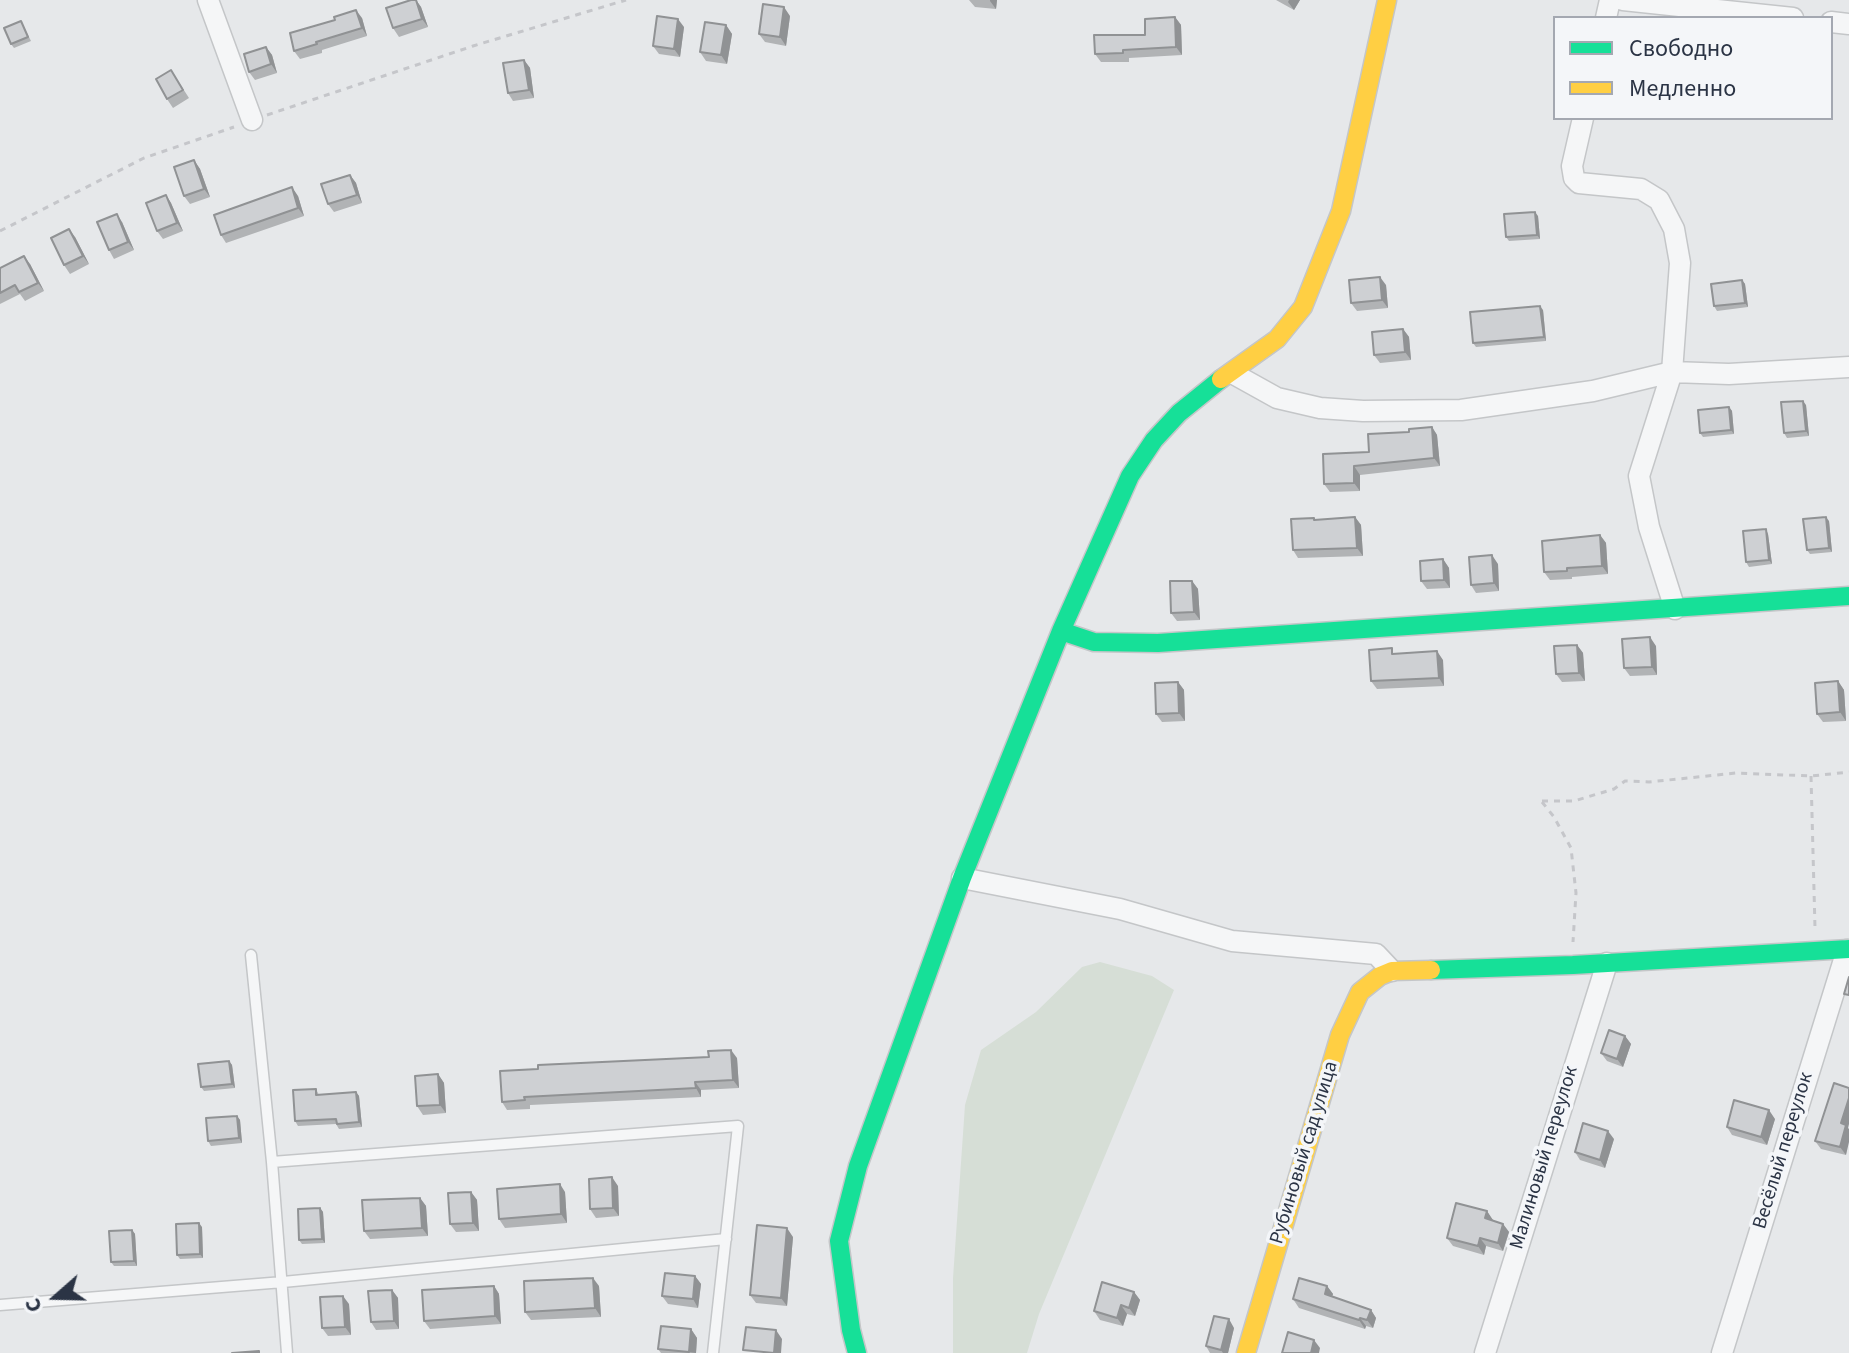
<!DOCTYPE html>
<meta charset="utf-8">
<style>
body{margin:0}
#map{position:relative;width:1849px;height:1353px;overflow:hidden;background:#e6e8ea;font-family:"Source Sans 3",sans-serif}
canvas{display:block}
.legend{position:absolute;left:1553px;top:16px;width:280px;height:104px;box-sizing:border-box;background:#f4f6f9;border:2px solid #a4a8b1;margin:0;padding:10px 14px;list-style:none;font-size:24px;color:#2b3445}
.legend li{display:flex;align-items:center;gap:16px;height:40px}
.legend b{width:40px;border:2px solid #a4a8b1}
.north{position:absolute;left:16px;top:1257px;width:80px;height:80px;-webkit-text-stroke:6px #f4f6f9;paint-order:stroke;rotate:250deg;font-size:22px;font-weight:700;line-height:32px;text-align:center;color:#2b3445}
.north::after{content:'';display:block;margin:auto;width:28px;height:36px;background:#2b3445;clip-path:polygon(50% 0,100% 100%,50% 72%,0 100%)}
</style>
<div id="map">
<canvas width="1849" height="1353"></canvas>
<ul class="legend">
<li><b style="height:10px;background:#16e098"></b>Свободно</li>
<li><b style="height:10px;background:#ffcf43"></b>Медленно</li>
</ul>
<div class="north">С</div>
</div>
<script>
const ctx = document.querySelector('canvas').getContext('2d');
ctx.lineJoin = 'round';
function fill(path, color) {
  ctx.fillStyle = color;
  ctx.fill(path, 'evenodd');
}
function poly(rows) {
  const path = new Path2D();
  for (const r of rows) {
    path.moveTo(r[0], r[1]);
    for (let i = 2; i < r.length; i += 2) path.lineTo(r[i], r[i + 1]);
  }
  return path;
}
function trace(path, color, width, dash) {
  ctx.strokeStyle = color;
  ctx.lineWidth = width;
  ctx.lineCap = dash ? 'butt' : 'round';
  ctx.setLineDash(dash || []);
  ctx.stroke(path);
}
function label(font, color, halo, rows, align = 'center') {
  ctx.font = font + ' "Source Sans 3",sans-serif';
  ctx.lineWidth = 7;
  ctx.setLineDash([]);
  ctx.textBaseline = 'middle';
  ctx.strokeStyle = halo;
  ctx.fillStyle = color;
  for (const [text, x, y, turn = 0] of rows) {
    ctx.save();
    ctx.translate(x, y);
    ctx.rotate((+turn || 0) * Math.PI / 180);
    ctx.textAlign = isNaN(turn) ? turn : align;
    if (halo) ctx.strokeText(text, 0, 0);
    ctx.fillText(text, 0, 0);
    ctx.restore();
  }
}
fill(poly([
 [1100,962,1152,976,1174,990,1039,1314,1027,1353,953,1353,953,1278,965,1105,981,1050,1036,1012,1082,967]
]), '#d6ded6');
const lane = poly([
 [251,955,272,1162],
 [0,1305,283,1282,726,1239],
 [287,1353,272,1162,738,1126,713,1353]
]);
const street = poly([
 [208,0,252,120],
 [1623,0,1793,18],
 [1606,18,1610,0],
 [1831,22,1849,24],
 [1583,118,1572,166,1574,178,1579,183,1641,189,1659,200,1674,229,1680,263,1672,372,1639,476,1649,527,1675,609],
 [1232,373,1277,398,1320,408,1363,411,1461,410,1593,391,1672,372,1729,374,1849,367],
 [962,878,1120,909,1232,941,1376,954,1392,971],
 [1485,1353,1607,963],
 [1722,1353,1847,950]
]);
const fast = poly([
 [1061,631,1094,642,1158,643,1849,596],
 [1431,970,1573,965,1849,949],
 [857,1353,851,1330,839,1241,858,1166,962,878,1061,631,1130,476,1154,440,1179,413,1221,379]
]);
const slow = poly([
 [1221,379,1277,339,1303,307,1341,211,1387,0],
 [1246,1353,1340,1035,1360,992,1380,976,1392,971,1431,970]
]);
trace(lane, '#c4c6c8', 13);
trace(street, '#c4c6c8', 23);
trace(fast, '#c4c6c8', 21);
trace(slow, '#c4c6c8', 21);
trace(poly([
 [267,115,473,46,626,0],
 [0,231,144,158,234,127],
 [1811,776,1815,928],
 [1542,801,1574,801,1614,789,1625,781,1649,782,1736,773,1811,776,1849,772],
 [1542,802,1554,817,1571,848,1576,893,1573,942]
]), '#c5c6ca', 3, [6, 6]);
trace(lane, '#f5f6f7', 10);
trace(street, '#f5f6f7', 20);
trace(fast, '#16e098', 18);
trace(slow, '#ffcf43', 18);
fill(poly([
 [416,0,421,7,428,27,399,37,393,28],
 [969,0,997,0,996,9,975,7],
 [1276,0,1300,0,1294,10],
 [790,16,786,46,765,42,759,34],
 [1175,17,1181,25,1182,55,1129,58,1129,62,1101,62,1095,54,1145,35],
 [362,18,367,36,322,50,322,53,300,59,294,51],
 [21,21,31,41,14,48,11,44],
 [726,25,732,34,727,64,706,61,700,52],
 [684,27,680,57,659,54,653,46],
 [266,47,272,55,277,73,255,80,249,72],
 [524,60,530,68,534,98,513,101,508,93],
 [171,70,189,98,173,108,167,99],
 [194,160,200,169,210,197,190,204,184,196],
 [350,175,356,183,362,203,334,212,328,204],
 [166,195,171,203,183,231,163,239,157,231],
 [298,196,304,216,226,243,221,235],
 [1538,216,1540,239,1509,241,1506,237],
 [122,222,134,250,114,259,109,250],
 [75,237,89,264,70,274,64,265],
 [30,264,44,291,25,301,20,294,0,304,0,268],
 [1742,280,1745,284,1748,307,1717,311,1714,306],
 [1386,285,1388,308,1357,311,1351,303],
 [1543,310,1546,341,1476,347,1473,343],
 [1403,329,1409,337,1411,360,1380,363,1374,355],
 [1806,405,1809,436,1787,438,1784,433],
 [1729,407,1732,411,1734,434,1703,437,1700,433],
 [1432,427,1437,435,1440,466,1360,475,1360,491,1330,492,1324,484,1369,452,1409,432],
 [1355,517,1361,525,1363,556,1298,558,1293,550,1314,518,1315,520],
 [1829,521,1832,552,1810,554,1807,550],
 [1768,534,1772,564,1749,567,1746,562],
 [1600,535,1606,543,1608,574,1572,577,1572,579,1550,580,1544,572],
 [1443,559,1449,568,1450,588,1427,589,1421,581],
 [1498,564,1499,591,1476,593,1471,585],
 [1192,581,1198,589,1200,620,1177,621,1171,613],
 [1577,645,1583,653,1585,681,1562,682,1556,674],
 [1656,646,1657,675,1630,676,1624,668],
 [1443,660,1444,686,1377,689,1371,681],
 [1838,681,1844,690,1846,721,1823,722,1817,714],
 [1178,682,1184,690,1185,721,1162,722,1156,714],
 [1625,1036,1631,1044,1623,1067,1607,1061,1601,1053],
 [737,1058,739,1088,701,1090,701,1097,530,1105,530,1109,507,1110,502,1102,538,1069],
 [229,1061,232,1065,235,1088,204,1091,201,1087],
 [438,1074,444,1083,446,1113,423,1115,417,1106],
 [316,1089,319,1095,356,1092,359,1096,362,1127,339,1129,336,1124,298,1126,295,1121],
 [237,1116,240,1120,242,1143,211,1146,208,1141],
 [1775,1119,1767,1145,1732,1135,1727,1127],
 [1848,1128,1846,1155,1821,1149,1815,1141],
 [1614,1139,1605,1168,1580,1160,1575,1152],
 [618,1186,619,1216,596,1218,590,1209],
 [471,1192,477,1200,479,1231,456,1232,450,1224],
 [565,1192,567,1223,505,1228,499,1219],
 [420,1198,426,1206,428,1236,370,1239,364,1231],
 [320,1208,323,1212,325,1243,302,1244,299,1240],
 [1487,1211,1492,1220,1503,1224,1509,1232,1503,1251,1486,1246,1484,1255,1453,1246,1447,1238],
 [202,1227,203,1258,180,1259,177,1255],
 [132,1230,135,1234,137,1266,114,1266,111,1262],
 [793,1237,787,1306,756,1303,750,1295],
 [695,1276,701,1284,698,1308,668,1304,662,1296],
 [494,1286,499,1294,501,1324,430,1329,424,1321],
 [599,1286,601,1317,531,1320,525,1312],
 [1327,1286,1333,1294,1332,1296,1371,1310,1376,1318,1373,1328,1366,1326,1365,1329,1299,1308,1293,1299],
 [392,1290,398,1298,399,1329,376,1330,371,1322],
 [1134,1292,1140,1300,1135,1316,1127,1314,1123,1326,1100,1320,1094,1311],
 [349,1304,351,1335,328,1336,322,1328],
 [1234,1328,1228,1353,1210,1353,1206,1346],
 [691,1329,697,1338,696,1353,661,1353,658,1349]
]), '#b1b3b5');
fill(poly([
 [416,0,421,7,428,27,422,19],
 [990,0,997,0,996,9,990,1],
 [1289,0,1300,0,1294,10,1288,2],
 [784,7,790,16,786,46,780,37],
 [356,10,362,18,367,36,362,28],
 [1175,17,1181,25,1182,55,1176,47],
 [678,19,684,27,680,57,674,49],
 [726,25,732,34,727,64,721,55],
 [266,47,272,55,277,73,271,64],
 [524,60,530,68,534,98,529,90],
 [194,160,200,169,210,197,204,189],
 [350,175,356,183,362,203,357,195],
 [292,187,298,196,304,216,298,208],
 [166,195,171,203,183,231,177,223],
 [1535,212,1538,216,1540,239,1537,235],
 [117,214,122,222,134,250,128,242],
 [69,229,75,237,89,264,83,256],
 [24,256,30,264,44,291,38,283],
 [1380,277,1386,285,1388,308,1382,300],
 [1742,280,1745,284,1748,307,1745,303],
 [1540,306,1543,310,1546,341,1544,337],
 [1403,329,1409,337,1411,360,1405,352],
 [1803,401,1806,405,1809,436,1806,431],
 [1729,407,1732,411,1734,434,1731,430],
 [1432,427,1437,435,1440,466,1434,458],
 [1354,466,1360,475,1360,491,1354,483],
 [1355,517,1361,525,1363,556,1357,548],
 [1826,517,1829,521,1832,552,1829,548],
 [1766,529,1768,534,1772,564,1769,560],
 [1600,535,1606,543,1608,574,1602,566],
 [1492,555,1498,564,1499,591,1494,583],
 [1443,559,1449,568,1450,588,1444,580],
 [1192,581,1198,589,1200,620,1194,612],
 [1650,637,1656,646,1657,675,1652,667],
 [1577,645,1583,653,1585,681,1579,673],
 [1437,651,1443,660,1444,686,1439,678],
 [1838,681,1844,690,1846,721,1840,712],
 [1178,682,1184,690,1185,721,1179,713],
 [1625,1036,1631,1044,1623,1067,1617,1059],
 [731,1050,737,1058,739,1088,733,1080],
 [229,1061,232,1065,235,1088,232,1084],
 [438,1074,444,1083,446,1113,440,1105],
 [695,1082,701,1090,701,1097,696,1088],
 [356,1092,359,1096,362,1127,359,1122],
 [1849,1098,1849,1124,1848,1128,1849,1129,1849,1142,1846,1155,1840,1147,1841,1123],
 [1769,1110,1775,1119,1767,1145,1761,1137],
 [237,1116,240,1120,242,1143,239,1138],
 [1608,1131,1614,1139,1605,1168,1600,1160],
 [612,1177,618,1186,619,1216,613,1208],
 [560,1184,565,1192,567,1223,561,1214],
 [471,1192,477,1200,479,1231,473,1223],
 [420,1198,426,1206,428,1236,422,1228],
 [320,1208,323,1212,325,1243,322,1239],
 [1487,1211,1493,1220,1491,1227,1485,1218],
 [199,1223,202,1227,203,1258,200,1254],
 [1503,1224,1509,1232,1503,1251,1498,1243],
 [787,1228,793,1237,787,1306,781,1298],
 [132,1230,135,1234,137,1266,134,1261],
 [1480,1238,1486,1246,1484,1255,1478,1246],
 [695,1276,701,1284,698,1308,693,1299],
 [593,1278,599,1286,601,1317,595,1308],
 [494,1286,499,1294,501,1324,495,1316],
 [1327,1286,1333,1294,1330,1302,1325,1294],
 [392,1290,398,1298,399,1329,394,1321],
 [1134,1292,1140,1300,1135,1316,1129,1308],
 [343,1296,349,1304,351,1335,345,1327],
 [1121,1305,1127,1314,1123,1326,1117,1318],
 [1371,1310,1376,1318,1373,1328,1367,1320],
 [1360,1318,1366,1326,1365,1329,1359,1320],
 [1229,1319,1234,1328,1228,1353,1223,1353,1221,1350],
 [691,1329,697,1338,696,1353,689,1352],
 [776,1330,782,1339,781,1353,774,1353],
 [1314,1340,1320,1348,1319,1353,1311,1353]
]), '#909294');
const building = poly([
 [411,0,416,0,422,19,393,28,386,8,411,0],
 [763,4,784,7,780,37,759,34,763,4],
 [356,10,362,28,316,42,317,44,294,51,290,33,335,20,334,17,356,10],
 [657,16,678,19,674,49,653,46,657,16],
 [1175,17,1176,47,1123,50,1123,53,1095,54,1094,35,1145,35,1145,19,1175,17],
 [21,21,28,37,11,44,4,28,21,21],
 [705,22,726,25,721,55,700,52,705,22],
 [266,47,271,64,249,72,244,54,266,47],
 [524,60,529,90,508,93,503,63,524,60],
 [171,70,183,90,167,99,156,79,171,70],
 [194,160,204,189,184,196,174,167,194,160],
 [350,175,357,195,328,204,321,184,350,175],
 [292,187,298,208,221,235,214,215,292,187],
 [166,195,177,223,157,231,146,203,166,195],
 [1535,212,1537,235,1506,237,1504,214,1535,212],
 [117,214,128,242,109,250,97,222,117,214],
 [69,229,83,256,64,265,51,238,69,229],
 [24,256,38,283,19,292,15,285,0,293,0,268,24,256],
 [1380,277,1382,300,1351,303,1349,280,1380,277],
 [1742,280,1745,303,1714,306,1711,284,1742,280],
 [1540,306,1544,337,1473,343,1470,312,1540,306],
 [1403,329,1405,352,1374,355,1372,332,1403,329],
 [1803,401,1806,431,1784,433,1781,402,1803,401],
 [1729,407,1731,430,1700,433,1698,410,1729,407],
 [1432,427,1434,458,1354,466,1354,483,1324,484,1323,454,1369,452,1368,434,1409,432,1409,429,1432,427],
 [1355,517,1357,548,1293,550,1291,519,1314,518,1314,520,1355,517],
 [1826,517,1829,548,1807,550,1803,519,1826,517],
 [1766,529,1769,560,1746,562,1743,531,1766,529],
 [1600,535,1602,566,1567,568,1567,571,1544,572,1542,541,1600,535],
 [1492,555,1494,583,1471,585,1469,557,1492,555],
 [1443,559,1444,580,1421,581,1420,561,1443,559],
 [1170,581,1192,581,1194,612,1171,613,1170,581],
 [1650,637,1652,667,1624,668,1622,639,1650,637],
 [1577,645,1579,673,1556,674,1554,646,1577,645],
 [1392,648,1392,654,1437,651,1439,678,1371,681,1369,650,1392,648],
 [1838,681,1840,712,1817,714,1815,683,1838,681],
 [1178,682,1179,713,1156,714,1155,683,1178,682],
 [1849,977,1849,995,1844,994,1849,977],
 [1609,1030,1625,1036,1617,1059,1601,1053,1609,1030],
 [731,1050,733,1080,695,1082,696,1088,524,1097,525,1100,502,1102,500,1071,538,1069,538,1065,709,1057,708,1051,731,1050],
 [229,1061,232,1084,201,1087,198,1064,229,1061],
 [438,1074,440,1105,417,1106,415,1076,438,1074],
 [1834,1083,1849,1088,1849,1098,1841,1123,1846,1125,1840,1147,1815,1141,1834,1083],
 [316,1089,316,1095,356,1092,359,1122,337,1124,336,1119,295,1121,293,1090,316,1089],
 [1734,1100,1769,1110,1761,1137,1727,1127,1734,1100],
 [237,1116,239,1138,208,1141,206,1118,237,1116],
 [1583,1123,1608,1131,1600,1160,1575,1152,1583,1123],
 [612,1177,613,1208,590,1209,589,1179,612,1177],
 [560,1184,561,1214,499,1219,497,1189,560,1184],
 [471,1192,473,1223,450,1224,448,1193,471,1192],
 [420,1198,422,1228,364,1231,362,1200,420,1198],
 [1456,1203,1487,1211,1485,1218,1503,1224,1498,1243,1480,1238,1478,1246,1447,1238,1456,1203],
 [320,1208,322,1239,299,1240,298,1209,320,1208],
 [199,1223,200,1254,177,1255,176,1224,199,1223],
 [757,1225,787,1228,781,1298,750,1295,757,1225],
 [132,1230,134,1261,111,1262,109,1231,132,1230],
 [665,1273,695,1276,693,1299,662,1296,665,1273],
 [593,1278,595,1308,525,1312,524,1281,593,1278],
 [1299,1278,1327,1286,1325,1294,1371,1310,1367,1320,1360,1318,1359,1320,1293,1299,1299,1278],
 [1102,1282,1134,1292,1129,1308,1121,1305,1117,1318,1094,1311,1102,1282],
 [494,1286,495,1316,424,1321,422,1290,494,1286],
 [392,1290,394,1321,371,1322,368,1291,392,1290],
 [343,1296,345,1327,322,1328,320,1297,343,1296],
 [1214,1316,1229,1319,1221,1350,1206,1346,1214,1316],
 [661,1326,691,1329,689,1352,658,1349,661,1326],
 [746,1327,776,1330,774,1353,743,1350,746,1327],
 [1288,1332,1314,1340,1311,1353,1282,1353,1288,1332],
 [259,1351,259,1353,232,1353,259,1351]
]);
fill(building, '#ced0d3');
trace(building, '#909294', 2);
label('20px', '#2b3445', '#f4f6f9', [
 ["Весёлый переулок",1784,1151,-73],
 ["Рубиновый сад улица",1305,1153,-73],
 ["Малиновый переулок",1545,1158,-73]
]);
</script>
